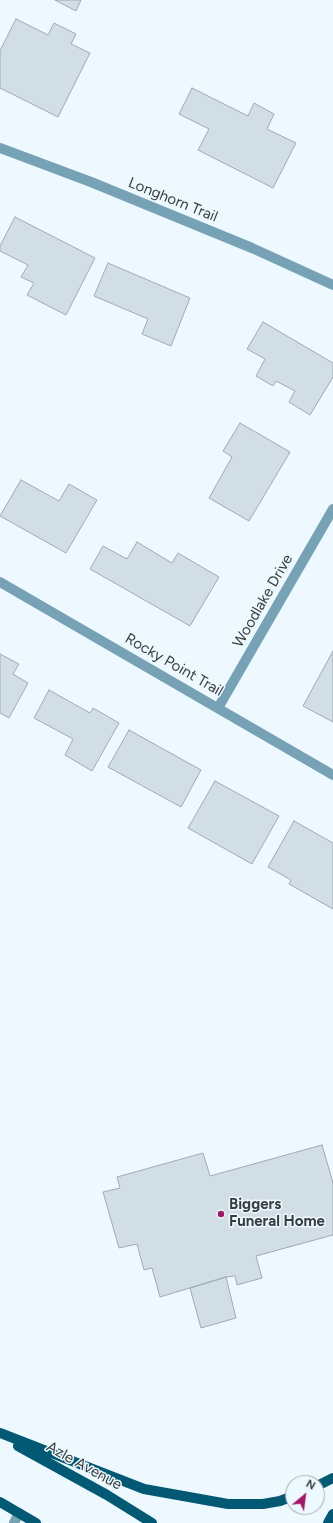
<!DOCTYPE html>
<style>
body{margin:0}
#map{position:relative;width:333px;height:1523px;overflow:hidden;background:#edf9fe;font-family:Figtree,sans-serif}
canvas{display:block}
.north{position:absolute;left:285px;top:1475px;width:40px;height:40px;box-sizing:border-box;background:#edf9fe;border:1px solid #a5aeb2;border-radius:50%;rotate:29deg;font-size:11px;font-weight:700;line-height:16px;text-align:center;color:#383e40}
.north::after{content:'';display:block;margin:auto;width:14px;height:18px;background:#a11965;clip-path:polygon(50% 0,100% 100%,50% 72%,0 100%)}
</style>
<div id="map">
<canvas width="333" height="1523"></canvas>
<div class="north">N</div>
</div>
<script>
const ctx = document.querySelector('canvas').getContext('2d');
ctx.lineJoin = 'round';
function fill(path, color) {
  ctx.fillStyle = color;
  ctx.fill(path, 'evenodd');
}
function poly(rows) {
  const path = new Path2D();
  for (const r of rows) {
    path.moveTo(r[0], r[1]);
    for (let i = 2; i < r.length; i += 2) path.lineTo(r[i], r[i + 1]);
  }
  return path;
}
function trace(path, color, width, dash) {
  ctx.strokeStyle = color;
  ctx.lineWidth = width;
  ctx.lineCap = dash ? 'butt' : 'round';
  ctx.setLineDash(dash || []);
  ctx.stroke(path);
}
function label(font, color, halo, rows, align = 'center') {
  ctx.font = font + ' Figtree,sans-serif';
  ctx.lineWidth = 3;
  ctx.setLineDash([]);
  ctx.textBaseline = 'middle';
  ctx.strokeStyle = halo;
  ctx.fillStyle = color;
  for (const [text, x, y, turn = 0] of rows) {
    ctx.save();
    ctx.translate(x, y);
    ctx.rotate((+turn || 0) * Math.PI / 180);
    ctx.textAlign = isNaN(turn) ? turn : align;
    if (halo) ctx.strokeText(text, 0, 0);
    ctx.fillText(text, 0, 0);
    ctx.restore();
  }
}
const building = poly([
 [55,0,81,0,76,11,55,0],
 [16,19,48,35,54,23,76,34,71,44,90,53,58,117,0,88,0,51,16,19],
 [192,88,248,116,254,103,274,114,267,129,296,143,273,188,198,150,209,129,179,114,192,88],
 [15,217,95,258,66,315,27,295,34,283,21,277,28,265,0,251,0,246,15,217],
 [108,263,190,298,171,346,142,334,148,319,94,296,108,263],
 [263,322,333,363,333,377,310,415,289,402,295,391,276,381,273,386,256,376,265,359,247,349,263,322],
 [240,423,290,452,249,521,209,498,232,457,223,451,240,423],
 [21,480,59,501,69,484,97,500,66,553,0,516,21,480],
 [137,542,172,563,178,553,219,577,190,626,90,569,103,546,127,559,137,542],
 [333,651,333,722,303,706,333,651],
 [0,654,19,664,13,674,28,683,9,718,0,713,0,654],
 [49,690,90,713,93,708,119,723,92,771,65,755,73,739,34,718,49,690],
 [129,730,201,770,181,807,108,767,129,730],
 [215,781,279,816,252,864,188,828,215,781],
 [294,821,333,843,333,909,289,884,291,880,268,867,294,821],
 [322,1145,333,1183,333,1235,256,1256,262,1278,237,1285,235,1276,226,1277,160,1297,152,1268,144,1270,137,1244,119,1248,103,1192,120,1188,117,1177,203,1153,210,1176,322,1145],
 [226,1277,236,1318,201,1328,190,1288,226,1277]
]);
fill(building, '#d1dee5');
trace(building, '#9eabb1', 1);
trace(poly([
 [0,148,91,182,252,248,333,285],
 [0,582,333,775],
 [218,708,333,509],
 [14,1523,19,1513]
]), '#77a2b6', 10);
trace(poly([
 [0,1433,144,1489,228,1504,263,1504,280,1501,293,1496],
 [18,1446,107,1495,152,1523],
 [317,1486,333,1478],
 [0,1502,36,1523],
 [328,1523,333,1514]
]), '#035974', 10);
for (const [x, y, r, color] of [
 [221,1214,4,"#a11965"]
]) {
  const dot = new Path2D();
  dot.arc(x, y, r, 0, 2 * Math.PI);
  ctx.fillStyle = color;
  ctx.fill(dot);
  trace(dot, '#edf9fe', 1.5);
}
label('15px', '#383e40', '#edf9fe', [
 ["Longhorn Trail",173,200,22],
 ["Woodlake Drive",263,601,-60],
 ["Rocky Point Trail",174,665,30],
 ["Azle Avenue",84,1466,29]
]);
label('bold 15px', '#383e40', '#edf9fe', [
 ["Biggers",229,1205],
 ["Funeral Home",229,1222]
], 'left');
</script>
